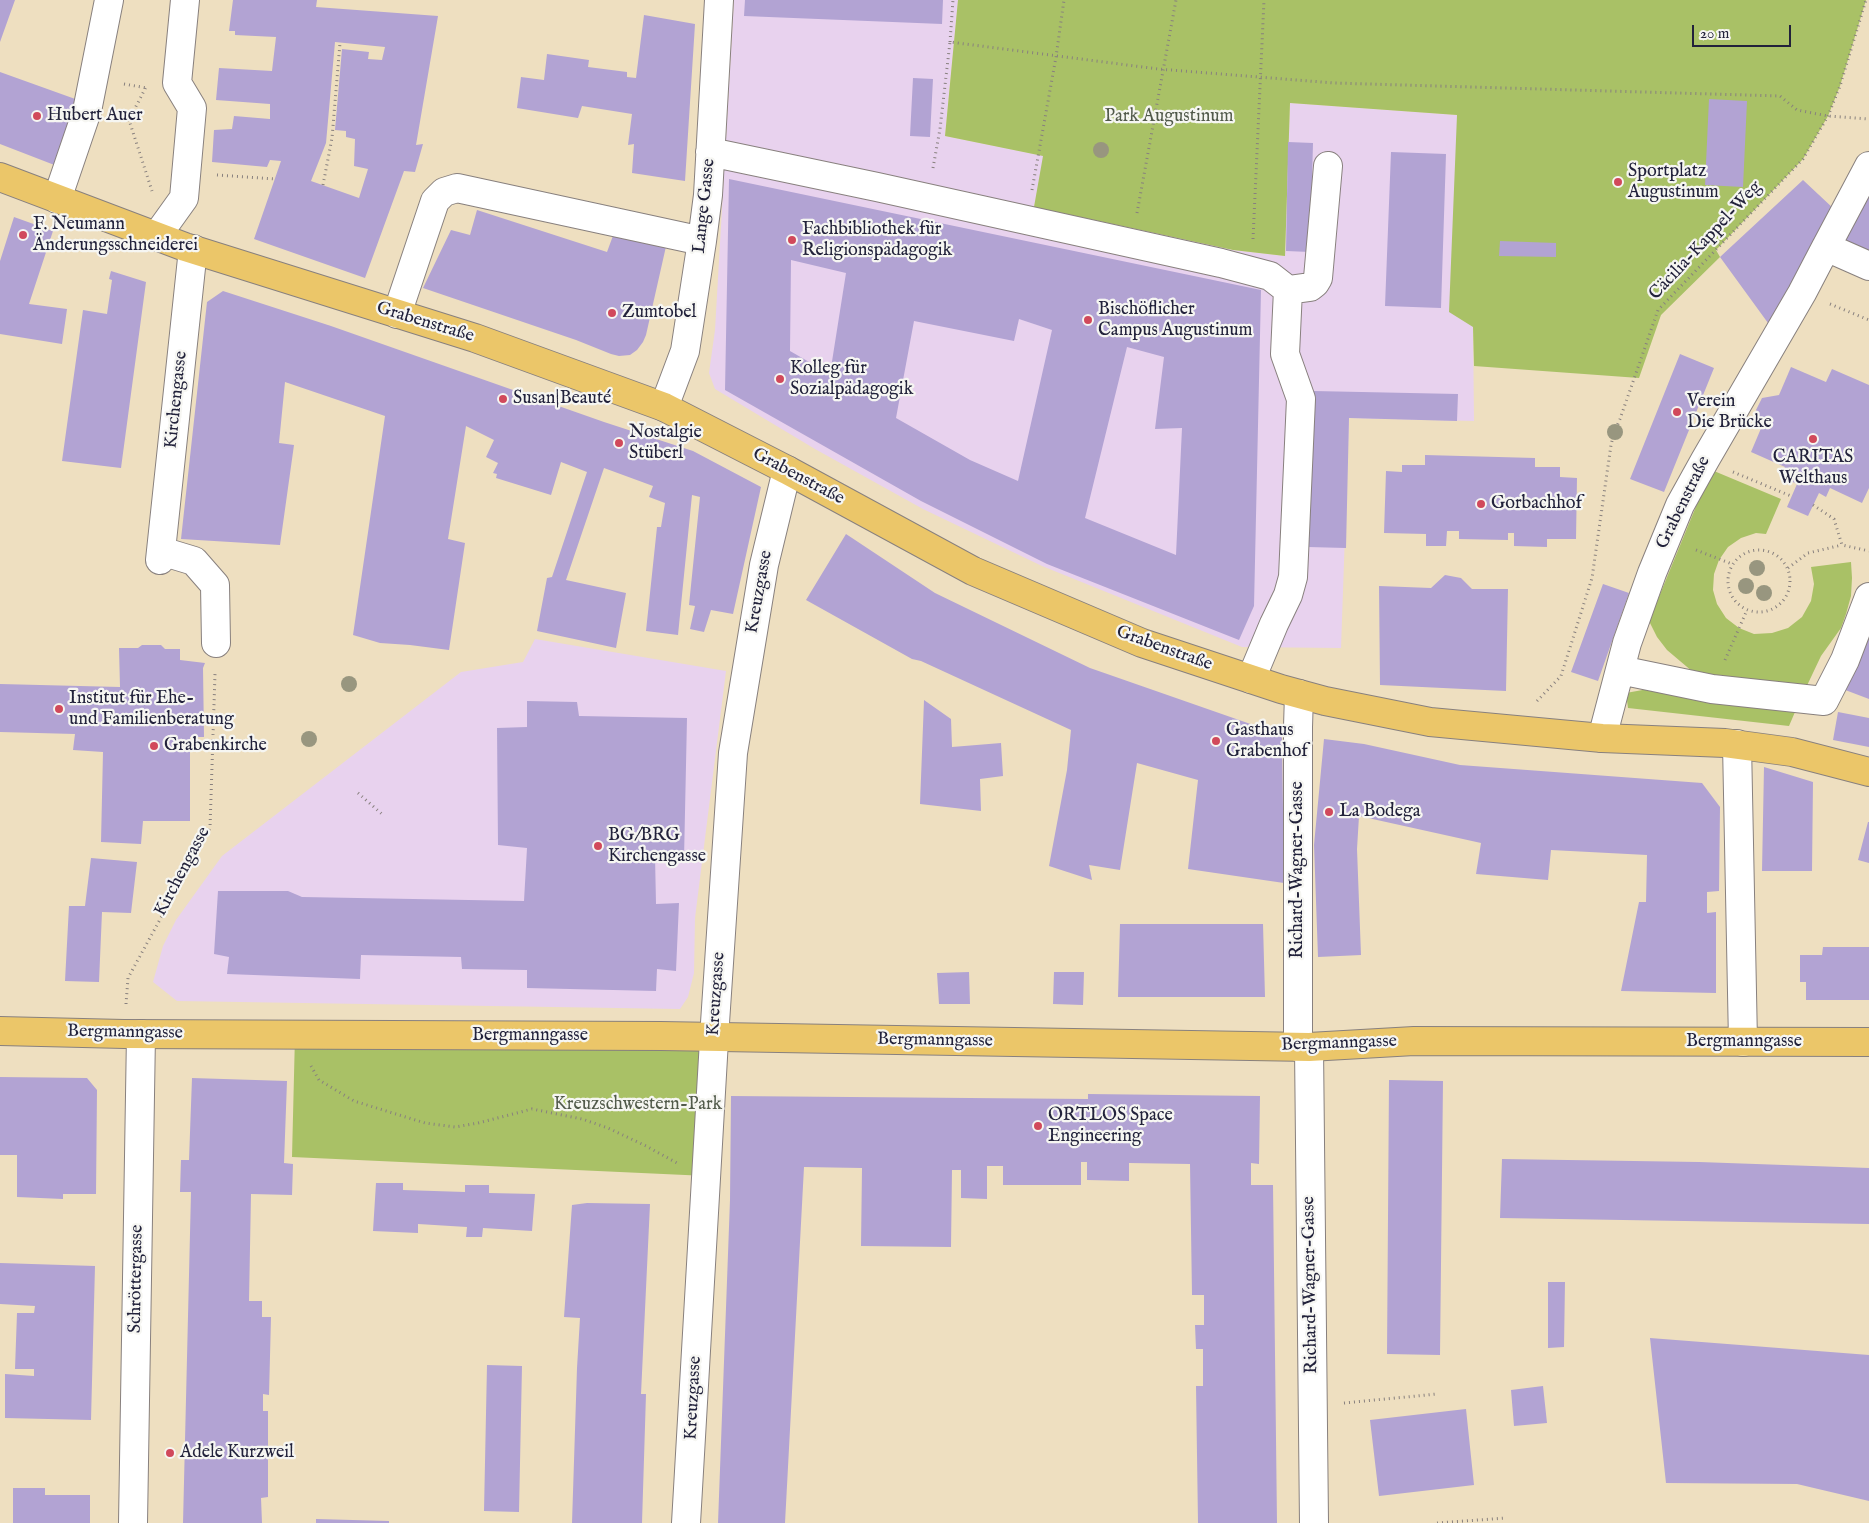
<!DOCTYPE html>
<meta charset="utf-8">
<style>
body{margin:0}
#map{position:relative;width:1869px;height:1523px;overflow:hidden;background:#eedfc0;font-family:"IM FELL English",serif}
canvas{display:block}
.scale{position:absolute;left:1692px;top:25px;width:99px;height:22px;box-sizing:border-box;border:2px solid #22223b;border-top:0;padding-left:6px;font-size:15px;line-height:18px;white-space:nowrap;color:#22223b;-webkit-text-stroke:4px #f6f6f2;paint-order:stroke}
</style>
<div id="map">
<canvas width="1869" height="1523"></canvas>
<div class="scale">20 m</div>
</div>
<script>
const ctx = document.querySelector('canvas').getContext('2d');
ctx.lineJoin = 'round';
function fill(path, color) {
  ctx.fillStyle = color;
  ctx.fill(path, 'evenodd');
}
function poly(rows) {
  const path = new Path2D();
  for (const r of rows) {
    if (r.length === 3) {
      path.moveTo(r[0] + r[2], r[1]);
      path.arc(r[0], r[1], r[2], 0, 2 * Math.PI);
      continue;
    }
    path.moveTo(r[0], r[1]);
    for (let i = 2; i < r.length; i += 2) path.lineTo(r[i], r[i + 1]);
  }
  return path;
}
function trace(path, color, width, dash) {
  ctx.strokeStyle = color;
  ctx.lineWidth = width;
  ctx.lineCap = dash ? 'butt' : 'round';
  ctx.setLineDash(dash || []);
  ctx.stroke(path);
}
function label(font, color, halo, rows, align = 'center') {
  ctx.font = font + ' "IM FELL English",serif';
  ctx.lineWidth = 4.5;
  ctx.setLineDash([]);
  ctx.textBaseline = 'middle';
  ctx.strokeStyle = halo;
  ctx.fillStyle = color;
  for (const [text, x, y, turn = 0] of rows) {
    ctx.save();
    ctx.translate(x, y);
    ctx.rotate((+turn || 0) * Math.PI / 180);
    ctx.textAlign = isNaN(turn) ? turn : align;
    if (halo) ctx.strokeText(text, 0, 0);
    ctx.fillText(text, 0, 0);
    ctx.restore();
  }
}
fill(poly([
 [734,0,958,0,945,136,1044,156,1034,207,1233,250,1285,256,1290,103,1458,115,1473,327,1474,421,1349,418,1341,648,1242,647,1042,566,923,509,815,449,715,389,709,373,715,330],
 [535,639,726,671,695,918,694,973,688,997,680,1009,177,1001,153,982,163,946,176,920,222,856,461,672,523,662]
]), '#e8d2ee');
fill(poly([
 [958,0,1866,0,1840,86,1828,116,1803,159,1716,250,1720,257,1661,315,1639,378,1474,366,1473,327,1449,312,1457,115,1290,103,1285,256,1233,250,1034,207,1043,156,945,136],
 [1714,471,1781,499,1766,534,1756,533,1741,538,1728,547,1719,560,1714,574,1713,590,1717,604,1726,618,1739,628,1754,634,1772,633,1788,628,1802,617,1811,601,1814,584,1811,567,1851,562,1852,578,1851,596,1846,614,1841,628,1821,656,1803,694,1693,672,1667,650,1657,637,1649,621,1704,487],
 [1670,685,1795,712,1789,726,1628,708,1626,693],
 [295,1035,714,1037,707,1176,292,1157]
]), '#a9c166');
fill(poly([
 [0,0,15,0,0,42],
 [233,0,317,0,316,7,438,16,416,145,423,144,415,172,404,171,365,278,254,239,281,161,270,160,267,167,212,162,214,130,232,129,234,116,270,119,270,104,216,100,219,68,272,71,276,37,235,35,235,31,229,31],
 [335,42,385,47,382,60,368,59,369,52,342,49,335,130,346,131,346,137,355,139,354,166,368,169,359,198,311,181,326,143],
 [745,0,943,0,942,24,744,16],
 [644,15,695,24,685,181,632,173,634,144,628,145,632,114,582,106,578,118,517,108,521,77,544,80,547,54,589,60,588,67,627,72,627,77,636,78],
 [0,72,78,100,57,166,0,144],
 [913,78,933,79,930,137,910,136],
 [1709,99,1747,101,1743,187,1705,185],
 [1288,142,1313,143,1310,252,1286,251],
 [1391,152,1446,154,1441,308,1385,306],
 [729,179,1261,290,1254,606,1239,640,1047,564,921,501,725,390],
 [791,260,846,273,830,374,790,351],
 [1019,319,1052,330,1018,481,970,460,896,418,914,321,1014,341],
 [1127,347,1164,357,1155,429,1182,428,1176,555,1085,518],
 [1803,180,1834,209,1768,323,1720,257],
 [1869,190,1869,251,1843,240],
 [477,210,607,252,614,233,667,242,646,335,643,342,637,350,630,355,619,356,611,354,576,340,423,288,451,230,470,235],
 [14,217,53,231,29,304,67,309,62,344,0,334,0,261],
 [1500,241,1556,243,1556,257,1499,256],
 [111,271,146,282,121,468,62,461,83,310,107,314,112,280,109,279],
 [223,291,331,326,604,422,693,451,761,487,733,614,711,610,704,632,690,629,695,606,689,605,700,497,692,495,678,635,646,631,657,527,661,527,665,503,649,497,653,486,604,468,566,580,626,593,616,648,537,631,547,578,552,577,587,472,561,462,551,495,496,478,497,474,493,473,498,463,486,457,494,440,466,426,448,539,465,543,449,650,410,645,380,643,353,635,385,416,285,382,279,443,294,445,280,545,181,539,207,302],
 [1680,354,1714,368,1664,492,1630,479],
 [1791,367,1826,382,1832,369,1869,385,1869,488,1862,503,1830,488,1826,497,1819,493,1808,516,1787,507,1797,484,1780,476,1785,467,1751,452,1762,426,1756,410,1762,398,1779,395],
 [1313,391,1458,394,1457,421,1349,418,1346,548,1308,547],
 [1425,455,1535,458,1535,467,1560,467,1560,477,1577,478,1576,539,1547,539,1547,547,1514,546,1514,533,1508,533,1508,540,1459,539,1459,531,1447,531,1446,546,1426,546,1426,534,1384,533,1386,471,1402,472,1402,465,1425,465],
 [846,534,935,593,1090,668,1282,735,1284,883,1188,869,1198,780,1137,763,1120,870,1089,865,1092,880,1049,866,1067,770,1071,730,921,661,912,659,806,600],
 [1445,575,1461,578,1472,589,1508,589,1506,691,1380,685,1379,586,1431,588],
 [1603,584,1629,593,1598,681,1571,672],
 [1869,615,1869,699,1840,688],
 [142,645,161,645,165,649,180,649,180,660,205,663,203,668,204,737,190,737,190,821,143,821,141,844,101,842,103,752,73,750,75,734,0,732,0,684,120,687,119,648,138,648],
 [924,700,951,719,952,747,1001,743,1003,776,980,779,981,811,920,804],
 [527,701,577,702,579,716,687,718,684,859,655,856,656,904,679,903,676,971,657,969,656,991,527,988,527,970,462,969,461,957,361,955,360,979,227,974,229,957,214,954,218,891,288,891,302,897,524,901,527,848,498,845,497,728,527,727],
 [1838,712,1869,718,1869,747,1833,740],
 [1324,739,1364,744,1460,765,1702,783,1720,807,1719,891,1707,892,1707,913,1716,912,1716,993,1621,991,1639,902,1646,902,1647,855,1551,850,1548,880,1476,874,1481,843,1359,816,1357,849,1361,955,1318,957,1314,845],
 [1764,767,1813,782,1812,871,1762,871],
 [1868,822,1869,822,1869,863,1858,860],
 [91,858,137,862,131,913,102,912,99,982,65,981,69,906,85,906],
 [1120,924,1263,924,1265,997,1118,997],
 [1823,947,1869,947,1869,1000,1806,1000,1806,982,1800,982,1800,955,1822,955],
 [969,972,970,1004,939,1004,937,973],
 [1054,972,1084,972,1083,1005,1053,1004],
 [0,1077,87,1078,97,1090,96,1194,63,1194,63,1199,17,1197,17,1155,0,1155],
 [192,1078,287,1081,284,1163,293,1164,292,1195,251,1194,249,1301,262,1301,262,1317,271,1317,269,1395,263,1394,263,1411,268,1411,268,1497,261,1498,262,1523,183,1523,191,1192,180,1192,181,1160,189,1160],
 [1389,1080,1443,1081,1440,1355,1387,1354],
 [1088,1094,1260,1096,1259,1164,1251,1163,1251,1185,1273,1185,1277,1523,1198,1523,1196,1386,1203,1386,1203,1349,1196,1349,1195,1325,1204,1325,1204,1295,1192,1295,1190,1164,1129,1163,1129,1181,1087,1180,1087,1162,1081,1162,1081,1185,1003,1185,1003,1166,987,1166,987,1199,961,1198,961,1170,952,1170,951,1247,861,1246,862,1168,804,1167,785,1523,718,1523,730,1200,731,1096,1088,1099],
 [1502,1159,1699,1162,1869,1168,1869,1224,1500,1218],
 [376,1183,403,1183,403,1190,465,1192,465,1185,489,1185,489,1193,535,1194,532,1231,483,1228,482,1237,466,1237,467,1227,418,1224,418,1233,373,1231],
 [587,1203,650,1204,641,1394,646,1394,642,1523,572,1523,577,1368,580,1318,564,1317,572,1205],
 [0,1263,95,1266,91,1420,5,1418,5,1374,34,1376,34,1369,15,1369,17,1313,34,1313,35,1306,0,1304],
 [1548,1282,1565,1282,1564,1347,1548,1348],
 [1650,1338,1869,1355,1869,1501,1797,1484,1666,1483],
 [487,1365,522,1366,519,1512,484,1511],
 [1543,1386,1547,1423,1514,1426,1511,1390],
 [1466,1409,1474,1485,1379,1496,1370,1420],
 [13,1488,45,1488,45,1495,90,1495,90,1523,13,1523],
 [316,1519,389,1521,389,1523,316,1523]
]), '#b2a3d3');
const minor = poly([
 [710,152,877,187,1221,263,1270,276,1288,290,1285,354,1301,399,1293,577,1288,595,1274,624,1251,679],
 [57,199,87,111,109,0],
 [156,237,184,198,192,108,177,83,185,0],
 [1826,247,1869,166],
 [1288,290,1310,287,1315,283,1318,278,1328,166],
 [397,314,435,201,444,192,457,188,702,241],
 [664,407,685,351,702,241,708,195,719,0],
 [161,551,194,561,215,585,216,643],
 [160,560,193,249],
 [1620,670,1712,689,1824,701,1845,660,1869,597],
 [1602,738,1627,643,1652,573,1680,505,1705,460,1802,293,1826,247,1869,266],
 [1737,744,1743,1042],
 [1298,1047,1298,727,1299,694],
 [1309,1047,1314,1523],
 [133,1523,141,1034],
 [686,1523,715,1023,733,753,764,565,787,470]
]);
const major = poly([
 [0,177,185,247,475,338,664,407,787,470,973,571,1142,643,1281,689,1325,701,1430,722,1602,738,1725,743,1792,752,1869,772],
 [0,1031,124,1034,661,1036,1309,1047,1414,1041,1869,1042]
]);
trace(minor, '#88807e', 30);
trace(major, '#88807e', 30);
trace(poly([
 [950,42,953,0],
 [124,84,147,88],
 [118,118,129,120,152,191],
 [129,120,146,87],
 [933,168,940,129,950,42,1158,69,1334,83,1780,96,1797,110,1828,116,1869,119],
 [217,175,275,179],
 [323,185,332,138,340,43],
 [1032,190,1056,57,1064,0],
 [1137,213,1176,0],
 [1253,239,1264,0],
 [1830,304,1869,320],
 [1613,437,1612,431,1617,426,1620,419,1658,310,1803,159,1828,116,1840,86,1866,0],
 [1733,472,1791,496],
 [1813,505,1834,519,1842,545,1869,551],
 [1696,550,1732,564],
 [1759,581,31],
 [1788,568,1808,553,1842,545],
 [1725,660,1747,610],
 [1537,701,1561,676,1592,578,1611,445,1613,437,1617,433,1617,426],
 [358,793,383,815],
 [126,1004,128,978,210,828,215,674],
 [311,1066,319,1080,354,1101,425,1123,455,1127,478,1123,532,1109,582,1119,608,1128,646,1146,677,1163],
 [1344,1403,1437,1394],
 [1437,1523,1506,1518]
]), '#88807e', 3, [1, 4]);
trace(minor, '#fff', 28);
trace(major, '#ebc669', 28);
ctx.fillStyle = '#98967f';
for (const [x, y] of [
 [1101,150],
 [1615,432],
 [1757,568],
 [1746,586],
 [1764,593],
 [349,684],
 [309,739]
]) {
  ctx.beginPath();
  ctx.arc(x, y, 8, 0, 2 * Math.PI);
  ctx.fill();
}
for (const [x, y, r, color] of [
 [37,116,5,"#d1495b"],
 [1618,182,5,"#d1495b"],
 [23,235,5,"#d1495b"],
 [792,240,5,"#d1495b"],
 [612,313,5,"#d1495b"],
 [1088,320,5,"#d1495b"],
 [780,379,5,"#d1495b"],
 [503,399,5,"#d1495b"],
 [1677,412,5,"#d1495b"],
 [1813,439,5,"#d1495b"],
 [619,443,5,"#d1495b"],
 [1481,504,5,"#d1495b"],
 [59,709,5,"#d1495b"],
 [1216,741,5,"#d1495b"],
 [154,746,5,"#d1495b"],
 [1329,812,5,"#d1495b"],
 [598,846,5,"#d1495b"],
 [1038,1126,5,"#d1495b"],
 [170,1453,5,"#d1495b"]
]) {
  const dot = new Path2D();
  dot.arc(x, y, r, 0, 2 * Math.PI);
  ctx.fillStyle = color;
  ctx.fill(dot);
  trace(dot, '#f6f6f2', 2);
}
label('18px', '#22223b', '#f6f6f2', [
 ["Hubert Auer",47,116],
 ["Sportplatz",1628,172],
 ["Augustinum",1628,193],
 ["F. Neumann",33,225],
 ["Änderungsschneiderei",33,246],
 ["Fachbibliothek für",802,230],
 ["Religionspädagogik",802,251],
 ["Bischöflicher",1098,310],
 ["Campus Augustinum",1098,331],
 ["Zumtobel",622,313],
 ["Kolleg für",790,369],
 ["Sozialpädagogik",790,390],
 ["Susan|Beauté",513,399],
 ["Verein",1687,402],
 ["Die Brücke",1687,423],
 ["Nostalgie",629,433],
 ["Stüberl",629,454],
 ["CARITAS",1813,458,"center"],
 ["Welthaus",1813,479,"center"],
 ["Gorbachhof",1491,504],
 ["Institut für Ehe-",69,699],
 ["und Familienberatung",69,720],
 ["Gasthaus",1226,731],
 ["Grabenhof",1226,752],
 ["Grabenkirche",164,746],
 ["La Bodega",1339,812],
 ["BG/BRG",608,836],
 ["Kirchengasse",608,857],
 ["ORTLOS Space",1048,1116],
 ["Engineering",1048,1137],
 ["Adele Kurzweil",180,1453]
], 'left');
label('18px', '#515a4a', '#f6f6f2', [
 ["Park Augustinum",1169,117],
 ["Kreuzschwestern-Park",638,1105]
]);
label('18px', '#22223b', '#f6f6f2', [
 ["Lange Gasse",705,206,-84],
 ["Cäcilia-Kappel-Weg",1706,241,-47],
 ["Grabenstraße",425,323,17],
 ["Kirchengasse",177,400,-84],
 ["Grabenstraße",798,477,28],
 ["Grabenstraße",1684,503,-64],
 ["Kreuzgasse",760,592,-80],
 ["Grabenstraße",1164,649,20],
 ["Richard-Wagner-Gasse",1298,870,-90],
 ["Kirchengasse",183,872,-62],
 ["Kreuzgasse",717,994,-86],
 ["Bergmanngasse",125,1033,1],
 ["Bergmanngasse",530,1036],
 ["Bergmanngasse",935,1041,1],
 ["Bergmanngasse",1744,1042],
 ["Bergmanngasse",1339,1044,-2],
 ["Schröttergasse",137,1279,-89],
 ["Richard-Wagner-Gasse",1311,1285,-91],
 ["Kreuzgasse",694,1398,-87]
]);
</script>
